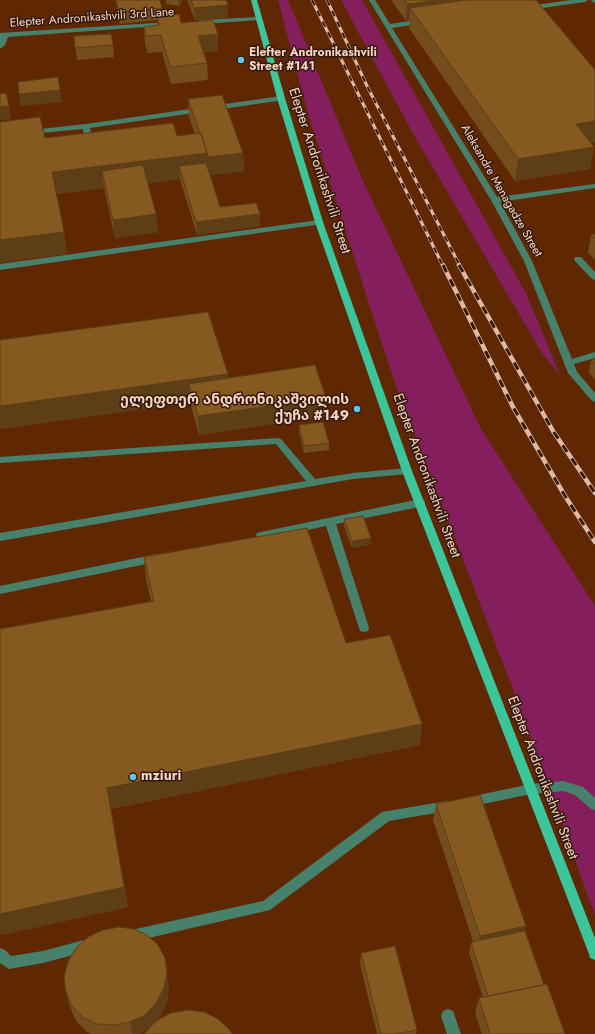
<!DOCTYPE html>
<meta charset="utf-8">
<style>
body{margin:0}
canvas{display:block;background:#602802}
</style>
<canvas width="595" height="1034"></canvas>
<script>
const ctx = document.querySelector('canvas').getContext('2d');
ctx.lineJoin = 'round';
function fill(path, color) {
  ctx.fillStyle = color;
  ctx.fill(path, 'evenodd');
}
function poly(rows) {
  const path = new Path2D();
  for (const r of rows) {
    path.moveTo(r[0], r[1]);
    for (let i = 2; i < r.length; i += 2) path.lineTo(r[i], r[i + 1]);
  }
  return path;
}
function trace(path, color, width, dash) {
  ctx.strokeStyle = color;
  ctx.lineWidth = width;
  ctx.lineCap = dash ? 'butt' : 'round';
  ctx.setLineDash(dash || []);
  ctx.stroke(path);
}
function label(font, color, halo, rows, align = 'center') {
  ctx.font = font + ' Jost,"Noto Sans Georgian",sans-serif';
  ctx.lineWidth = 3;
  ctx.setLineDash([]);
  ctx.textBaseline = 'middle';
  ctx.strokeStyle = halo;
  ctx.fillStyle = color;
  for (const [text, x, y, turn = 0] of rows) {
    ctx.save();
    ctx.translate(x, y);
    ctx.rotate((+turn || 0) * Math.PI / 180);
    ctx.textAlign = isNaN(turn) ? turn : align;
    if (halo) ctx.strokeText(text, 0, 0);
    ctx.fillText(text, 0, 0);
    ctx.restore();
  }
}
fill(poly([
 [278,0,288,0,362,179,481,429,595,606,595,915,511,684,392,375,308,114],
 [341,0,362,0,526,293,560,375,542,353,411,130]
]), '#841e5c');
fill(poly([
 [369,0,375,0,390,24,423,19,426,21,423,23,392,28,497,197,595,184,595,188,500,202,532,261,572,359,595,352,595,358,574,364,577,372,595,393,595,402,592,401,568,373,524,261,491,200,369,0],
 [571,0,588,0,585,2,528,10,525,8,528,6,571,0],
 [591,0,595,0,595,3,593,2,591,0],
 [258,17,260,18,260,20,200,24,197,22,200,20,258,17],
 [170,22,173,24,172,25,8,37,5,45,0,49,0,33,170,22],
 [281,96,285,98,284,100,90,128,93,145,89,147,85,145,83,129,31,134,27,132,31,130,86,124,281,96],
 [319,220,322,220,322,224,0,270,0,264,319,220],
 [575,257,581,257,595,272,595,280,592,279,575,261,574,259,575,257],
 [278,438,281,439,315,479,353,473,407,468,412,471,407,474,353,479,0,541,0,533,306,481,276,444,0,463,0,457,278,438],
 [420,499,424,500,425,503,424,506,336,524,369,628,368,631,364,632,360,631,359,628,326,526,261,540,257,539,256,536,257,533,261,532,420,499],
 [157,554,161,555,162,558,161,561,0,594,0,586,157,554],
 [563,781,583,787,595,798,595,810,591,809,575,795,563,791,531,794,469,807,465,806,463,802,465,798,469,797,531,784,563,781],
 [447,801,451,802,453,806,451,810,447,811,389,821,270,910,131,942,126,940,125,936,126,932,131,930,263,901,382,812,447,801],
 [88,939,93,941,94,945,93,949,88,951,43,963,9,969,0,963,0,948,5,950,11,956,43,951,88,939],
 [448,1009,453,1011,461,1034,447,1034,441,1016,443,1011,448,1009]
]), '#47806b');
fill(poly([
 [251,0,257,0,285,98,323,222,412,471,595,938,595,960,590,958,589,954,402,471,315,222,277,98,251,0]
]), '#3cc49a');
const railFar1 = poly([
 [312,0,443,266],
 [327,0,368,88,460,266]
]);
const rail = poly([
 [443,265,513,407,565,496,595,542],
 [459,265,553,431,595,493]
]);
trace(railFar1, '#e0b9a5', 3);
trace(rail, '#e0b9a5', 4.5);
trace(railFar1, '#331a0c', 2, [6]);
trace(rail, '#331a0c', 3, [8]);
fill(poly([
 [116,0,160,0,162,8,163,16,181,23,218,34,218,51,204,52,207,63,208,80,171,84,162,52,148,53,145,44,144,27,157,26,157,20,120,24,117,9],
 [166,0,183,0,179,6,166,4],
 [187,0,226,0,228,17,195,20],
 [391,0,536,0,595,70,595,142,590,143,594,147,590,169,515,181,409,28,410,21,406,21],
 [74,36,113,45,114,57,77,60],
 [188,99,243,153,244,171,210,175,220,207,260,226,197,235,180,179,148,183,158,232,115,238,104,188,57,194,64,232,67,254,45,138,177,136,195,134,189,117],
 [595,234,595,260,588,253,591,235],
 [0,340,229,378,326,416,199,435,190,402,0,429],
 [595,359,595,380,589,373,591,360],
 [299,425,329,443,329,450,304,453,299,432],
 [344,519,371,538,371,544,352,548,344,526],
 [144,557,346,643,420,745,111,809,128,907,1,935,151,601,146,579],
 [436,804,525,931,544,985,565,1034,482,1034,475,1013,479,998,483,998,469,953,471,942,473,941,433,820],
 [361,953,417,1030,416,1034,377,1034,360,964],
 [169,988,167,1003,159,1018,148,1029,139,1034,92,1034,87,1032,76,1021,70,1007,66,992]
]), '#734d1c');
fill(poly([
 [178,0,183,0,179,6],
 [438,0,466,0,410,8,410,21,406,21,407,4],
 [228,5,228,17,195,20,194,8],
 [218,34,218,51,199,52,198,36],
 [60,90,62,102,21,106,19,94],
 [9,106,11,119,0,120,0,107],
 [595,121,595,142,572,146,576,124],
 [594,147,590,169,515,181,518,159],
 [207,153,243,153,244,171,183,178,179,166,180,179,106,188,102,171,104,188,56,194,52,172],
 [156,214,158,232,115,238,113,220],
 [260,214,260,226,197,235,196,222],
 [64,232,67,254,0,263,0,240],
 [228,374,230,397,189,384,190,402,0,429,0,406],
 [326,398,326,416,199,435,198,416],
 [371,538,371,544,352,548,352,541],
 [422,724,420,745,111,809,128,907,1,935,0,933,0,914,107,788],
 [526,926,522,942,476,952,480,936],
 [165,958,169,988,167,1003,159,1018,148,1029,139,1034,132,1034,130,1022]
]), '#5e3e16');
const building = poly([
 [116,0,160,0,162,8,119,12,116,0],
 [191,0,226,0,228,5,194,8,191,0],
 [404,0,438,0,407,4,404,0],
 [466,0,536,0,595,70,595,121,576,124,594,147,518,159,410,8,466,0],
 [179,14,181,23,213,20,218,34,198,36,207,63,170,67,161,35,146,36,144,27,159,25,157,16,179,14],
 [111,34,113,45,75,48,74,36,111,34],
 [58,77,60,90,19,94,18,82,58,77],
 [6,93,9,106,0,107,0,94,6,93],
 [222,95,243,153,208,157,207,153,201,133,200,133,188,99,222,95],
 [40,117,45,138,173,123,177,136,201,133,207,153,52,172,64,232,0,240,0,122,40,117],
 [206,163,220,207,256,203,260,214,196,222,179,166,206,163],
 [143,165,156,214,113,220,102,171,143,165],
 [595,234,595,238,591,235,595,234],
 [208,312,228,374,0,406,0,340,208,312],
 [595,359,595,364,591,360,595,359],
 [315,365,326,398,198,416,189,384,315,365],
 [323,422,329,443,304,446,299,425,323,422],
 [363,516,371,538,352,541,344,519,363,516],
 [307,528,346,643,390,635,422,724,107,788,124,887,0,914,0,629,154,601,144,557,307,528],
 [480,795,526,926,480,936,436,804,480,795],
 [119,927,134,929,147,935,158,945,165,958,167,973,164,988,156,1003,145,1015,130,1022,114,1025,97,1024,83,1017,72,1006,66,992,64,977,68,962,76,948,88,937,103,930,119,927],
 [525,931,544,985,488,996,471,942,525,931],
 [395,946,417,1030,395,1034,381,1034,361,953,395,946],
 [547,984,565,1034,490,1034,479,998,547,984],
 [188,1010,204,1012,218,1019,230,1030,232,1034,144,1034,156,1021,171,1013,188,1010]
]);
fill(building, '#865920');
trace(building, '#5e3e16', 1);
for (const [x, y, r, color] of [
 [241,60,4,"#64c5ee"],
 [357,409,4,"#64c5ee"],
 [133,777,4,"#64c5ee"]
]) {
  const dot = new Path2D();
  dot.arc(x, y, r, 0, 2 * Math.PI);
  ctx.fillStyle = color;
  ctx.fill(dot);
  trace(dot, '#331a0c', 1.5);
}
label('12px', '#f6d2c1', '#331a0c', [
 ["Elepter Andronikashvili 3rd Lane",92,18,-4],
 ["Aleksandre Managadze Street",501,191,60]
]);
label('bold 12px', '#f6d2c1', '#331a0c', [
 ["Elefter Andronikashvili",249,53],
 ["Street #141",249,67]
], 'left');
label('14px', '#f6d2c1', '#331a0c', [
 ["Elepter Andronikashvili Street",319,171,72],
 ["Elepter Andronikashvili Street",426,476,70],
 ["Elepter Andronikashvili Street",542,778,69]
]);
label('bold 14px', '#f6d2c1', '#331a0c', [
 ["ელეფთერ ანდრონიკაშვილის",349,401],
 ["ქუჩა #149",349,417],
 ["mziuri",141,777,"left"]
], 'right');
</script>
